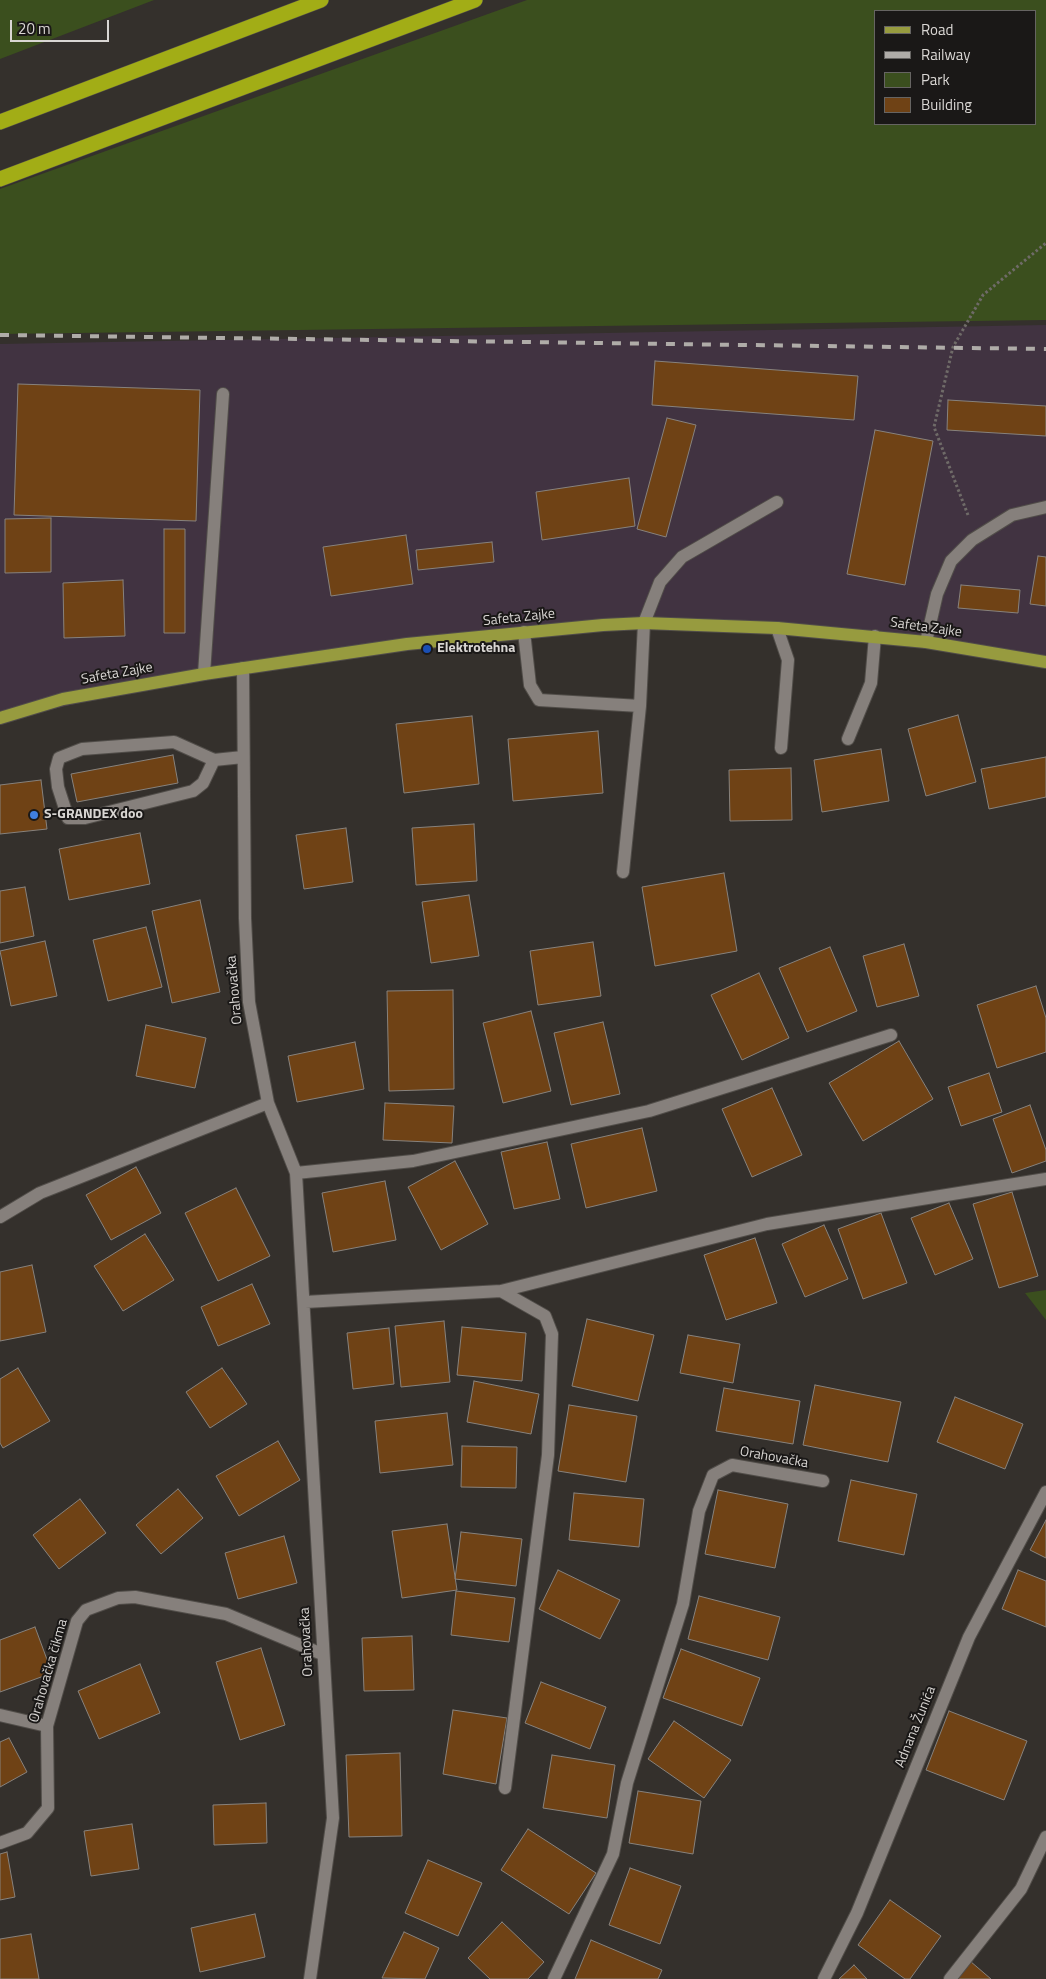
<!DOCTYPE html>
<meta charset="utf-8">
<style>
body{margin:0}
#map{position:relative;width:1046px;height:1979px;overflow:hidden;background:#34302c;font-family:"Titillium Web",sans-serif}
canvas{display:block}
.legend{position:absolute;left:874px;top:10px;width:162px;height:115px;box-sizing:border-box;background:#1a1817;border:1px solid #666462;margin:0;padding:6px 9px;list-style:none;font-size:15px;color:#d9d6d3}
.legend li{display:flex;align-items:center;gap:10px;height:25px}
.legend b{width:25px;border:1px solid #666462}
.scale{position:absolute;left:10px;top:20px;width:99px;height:22px;box-sizing:border-box;border:2px solid #d9d6d3;border-top:0;padding-left:6px;font-size:15px;line-height:18px;white-space:nowrap;color:#d9d6d3;-webkit-text-stroke:4px #1a1817;paint-order:stroke}
</style>
<div id="map">
<canvas width="1046" height="1979"></canvas>
<ul class="legend">
<li><b style="height:6px;background:#979b3f"></b>Road</li>
<li><b style="height:6px;background:#afaca8"></b>Railway</li>
<li><b style="height:14px;background:#3b4f1e"></b>Park</li>
<li><b style="height:14px;background:#6f4215"></b>Building</li>
</ul>
<div class="scale">20 m</div>
</div>
<script>
const ctx = document.querySelector('canvas').getContext('2d');
ctx.lineJoin = 'round';
function fill(path, color) {
  ctx.fillStyle = color;
  ctx.fill(path, 'evenodd');
}
function poly(rows) {
  const path = new Path2D();
  for (const r of rows) {
    path.moveTo(r[0], r[1]);
    for (let i = 2; i < r.length; i += 2) path.lineTo(r[i], r[i + 1]);
  }
  return path;
}
function trace(path, color, width, dash) {
  ctx.strokeStyle = color;
  ctx.lineWidth = width;
  ctx.lineCap = dash ? 'butt' : 'round';
  ctx.setLineDash(dash || []);
  ctx.stroke(path);
}
function label(font, color, halo, rows, align = 'center') {
  ctx.font = font + ' "Titillium Web",sans-serif';
  ctx.lineWidth = 4;
  ctx.setLineDash([]);
  ctx.textBaseline = 'middle';
  ctx.strokeStyle = halo;
  ctx.fillStyle = color;
  for (const [text, x, y, turn = 0] of rows) {
    ctx.save();
    ctx.translate(x, y);
    ctx.rotate((+turn || 0) * Math.PI / 180);
    ctx.textAlign = isNaN(turn) ? turn : align;
    if (halo) ctx.strokeText(text, 0, 0);
    ctx.fillText(text, 0, 0);
    ctx.restore();
  }
}
fill(poly([
 [1046,325,1046,666,894,642,644,623,603,625,204,674,28,715,0,725,0,344]
]), '#413341');
fill(poly([
 [0,0,154,0,0,59],
 [527,0,1046,0,1046,320,0,334,0,189],
 [875,11,1035,11,1035,124,875,124],
 [1046,1290,1046,1320,1025,1293]
]), '#3b4f1e');
const building = poly([
 [655,361,858,376,854,420,652,405,655,361],
 [18,384,200,390,196,521,14,515,18,384],
 [948,400,1046,406,1046,436,947,430,948,400],
 [667,418,696,425,666,537,637,529,667,418],
 [875,430,933,441,905,585,847,574,875,430],
 [629,478,635,526,542,540,536,492,629,478],
 [51,518,51,572,5,573,5,519,51,518],
 [164,529,185,529,185,633,164,633,164,529],
 [406,535,413,584,331,596,323,547,406,535],
 [492,542,494,562,418,570,416,550,492,542],
 [1038,556,1046,557,1046,606,1030,604,1038,556],
 [123,580,125,636,64,638,63,583,123,580],
 [961,585,1020,590,1018,613,958,608,961,585],
 [958,715,976,782,926,796,908,729,958,715],
 [472,716,479,784,404,793,396,724,472,716],
 [598,731,603,793,513,801,508,739,598,731],
 [881,749,889,801,822,812,814,760,881,749],
 [173,755,178,783,77,802,71,774,173,755],
 [1046,757,1046,797,989,809,981,769,1046,757],
 [791,768,792,820,730,821,729,770,791,768],
 [41,780,47,829,0,834,0,785,41,780],
 [474,824,477,881,416,885,412,828,474,824],
 [346,828,353,882,304,889,296,835,346,828],
 [140,833,150,884,69,900,59,849,140,833],
 [724,873,737,951,655,966,642,887,724,873],
 [25,887,34,936,0,943,0,891,25,887],
 [469,895,479,956,431,963,422,902,469,895],
 [200,900,220,992,172,1003,152,911,200,900],
 [146,927,162,987,108,1001,93,940,146,927],
 [45,941,57,996,11,1006,0,951,45,941],
 [593,942,601,996,538,1005,530,951,593,942],
 [904,944,919,996,877,1007,863,956,904,944],
 [830,947,857,1011,807,1032,779,968,830,947],
 [759,973,789,1038,742,1060,711,995,759,973],
 [1036,986,1046,1018,1046,1052,997,1068,977,1005,1036,986],
 [453,990,454,1089,389,1091,387,991,453,990],
 [531,1011,551,1091,503,1103,483,1023,531,1011],
 [603,1022,620,1094,571,1105,554,1033,603,1022],
 [146,1025,206,1038,195,1088,136,1076,146,1025],
 [899,1041,933,1099,863,1141,829,1083,899,1041],
 [355,1042,364,1089,297,1102,288,1056,355,1042],
 [989,1073,1002,1112,961,1126,948,1087,989,1073],
 [772,1088,802,1155,752,1177,722,1109,772,1088],
 [385,1103,454,1106,452,1143,383,1140,385,1103],
 [1030,1105,1046,1150,1046,1161,1012,1173,993,1119,1030,1105],
 [642,1128,657,1191,586,1208,571,1144,642,1128],
 [547,1142,560,1199,514,1209,501,1152,547,1142],
 [455,1161,488,1224,441,1250,408,1187,455,1161],
 [136,1167,161,1213,111,1240,86,1195,136,1167],
 [385,1181,396,1240,333,1252,322,1193,385,1181],
 [236,1188,270,1256,218,1281,185,1213,236,1188],
 [1012,1192,1038,1276,999,1288,973,1204,1012,1192],
 [949,1203,973,1259,935,1275,911,1218,949,1203],
 [881,1213,907,1283,863,1299,838,1229,881,1213],
 [824,1225,848,1279,805,1297,782,1244,824,1225],
 [145,1234,174,1280,123,1311,94,1266,145,1234],
 [755,1238,777,1303,726,1320,704,1255,755,1238],
 [32,1265,46,1332,0,1341,0,1272,32,1265],
 [252,1284,270,1324,218,1346,201,1307,252,1284],
 [587,1319,654,1335,638,1401,572,1386,587,1319],
 [444,1321,450,1382,401,1387,395,1326,444,1321],
 [462,1327,526,1333,522,1381,457,1375,462,1327],
 [389,1328,394,1384,353,1389,347,1333,389,1328],
 [688,1335,740,1344,733,1383,680,1373,688,1335],
 [18,1368,50,1421,3,1448,0,1443,0,1379,18,1368],
 [222,1368,247,1404,210,1428,186,1392,222,1368],
 [474,1381,539,1394,531,1434,467,1422,474,1381],
 [815,1385,901,1402,888,1462,803,1445,815,1385],
 [724,1388,800,1401,793,1444,716,1431,724,1388],
 [955,1397,1023,1424,1005,1469,937,1442,955,1397],
 [569,1405,637,1416,626,1482,558,1471,569,1405],
 [447,1413,453,1465,380,1473,375,1421,447,1413],
 [278,1441,300,1480,239,1516,216,1476,278,1441],
 [462,1446,517,1447,516,1488,461,1487,462,1446],
 [851,1480,917,1494,904,1555,838,1541,851,1480],
 [178,1489,203,1518,161,1554,136,1525,178,1489],
 [718,1490,788,1504,775,1568,705,1554,718,1490],
 [574,1493,644,1499,639,1547,569,1540,574,1493],
 [80,1499,106,1533,59,1569,33,1535,80,1499],
 [1046,1520,1046,1558,1030,1550,1046,1520],
 [447,1524,457,1590,402,1598,392,1531,447,1524],
 [461,1532,522,1539,516,1586,455,1579,461,1532],
 [284,1536,297,1583,238,1599,225,1553,284,1536],
 [558,1570,620,1600,600,1639,539,1609,558,1570],
 [1018,1570,1046,1581,1046,1627,1002,1609,1018,1570],
 [456,1591,515,1598,509,1642,451,1635,456,1591],
 [699,1596,780,1617,768,1660,688,1639,699,1596],
 [35,1627,52,1673,0,1692,0,1640,35,1627],
 [412,1636,414,1690,364,1691,362,1638,412,1636],
 [261,1648,285,1725,240,1740,216,1662,261,1648],
 [681,1649,760,1678,742,1726,663,1698,681,1649],
 [140,1664,160,1713,99,1739,78,1691,140,1664],
 [541,1682,606,1707,590,1749,525,1723,541,1682],
 [453,1710,507,1718,496,1784,443,1774,453,1710],
 [949,1711,1027,1741,1004,1800,926,1770,949,1711],
 [674,1721,731,1760,704,1798,648,1759,674,1721],
 [9,1738,27,1772,0,1787,0,1742,9,1738],
 [400,1753,402,1836,349,1837,346,1755,400,1753],
 [552,1755,615,1765,607,1818,543,1808,552,1755],
 [638,1791,701,1801,693,1854,629,1843,638,1791],
 [266,1803,267,1843,214,1845,213,1805,266,1803],
 [132,1824,139,1869,91,1876,84,1831,132,1824],
 [528,1829,596,1873,569,1914,501,1870,528,1829],
 [7,1852,15,1897,0,1900,0,1854,7,1852],
 [428,1860,482,1883,458,1936,405,1913,428,1860],
 [630,1868,681,1886,660,1944,609,1925,630,1868],
 [890,1900,941,1936,910,1979,905,1979,858,1945,890,1900],
 [255,1914,265,1957,200,1972,191,1928,255,1914],
 [502,1922,544,1962,528,1979,490,1979,468,1958,502,1922],
 [404,1932,439,1948,425,1979,382,1978,404,1932],
 [31,1934,39,1979,0,1979,0,1939,31,1934],
 [591,1940,662,1970,658,1979,575,1979,591,1940],
 [970,1961,991,1979,954,1979,970,1961],
 [854,1965,867,1979,839,1979,854,1965]
]);
fill(building, '#6f4215');
trace(building, '#87827d', 1);
const minor = poly([
 [777,628,788,660,781,748],
 [524,632,530,685,539,700,640,706],
 [926,642,937,594,951,561,972,540,1012,515,1046,507],
 [243,668,245,918,249,1002,268,1103,296,1173,333,1818,310,1979],
 [204,674,223,394],
 [848,739,871,683,875,636],
 [214,760,203,783,193,791,85,818,68,818,58,787,56,769,59,758,82,749,174,742,214,760,243,757],
 [623,872,640,706,644,623,660,582,682,557,777,502],
 [296,1173,413,1161,649,1111,891,1035],
 [0,1217,40,1193,268,1103],
 [501,1291,545,1316,552,1334,548,1455,505,1788],
 [305,1302,501,1291,767,1224,1046,1179],
 [0,1715,47,1726],
 [0,1843,27,1833,48,1808,47,1726,77,1621,86,1610,118,1598,135,1597,226,1614,322,1654],
 [554,1979,613,1854,627,1783,683,1604,699,1511,713,1475,732,1465,823,1481],
 [824,1979,857,1913,969,1637,1046,1492],
 [950,1979,1021,1889,1046,1837]
]);
const major = poly([
 [0,718,63,699,204,674,407,644,603,625,644,623,777,628,926,642,1046,662]
]);
const highway = poly([
 [0,122,321,0],
 [0,179,475,0]
]);
trace(minor, '#514d49', 14);
trace(major, '#514d49', 14);
trace(highway, '#514d49', 16);
trace(poly([
 [968,515,934,427,953,347,983,295,1046,243]
]), '#6f6b68', 3, [2.5, 2.5]);
trace(minor, '#86807c', 12);
trace(major, '#979b3f', 12);
trace(highway, '#a2ad16', 15);
trace(poly([
 [0,335,1046,349]
]), '#afaca8', 4, [9, 9]);
for (const [x, y, r, color] of [
 [427,649,5,"#1a4fb4"],
 [34,815,5,"#3f7fe0"]
]) {
  const dot = new Path2D();
  dot.arc(x, y, r, 0, 2 * Math.PI);
  ctx.fillStyle = color;
  ctx.fill(dot);
  trace(dot, '#1a1817', 2);
}
label('14px', '#d9d6d3', '#1a1817', [
 ["Safeta Zajke",519,618,-6],
 ["Safeta Zajke",926,628,8],
 ["Safeta Zajke",117,674,-10],
 ["Orahovačka",235,990,-95],
 ["Orahovačka",774,1458,10],
 ["Orahovačka",307,1642,-93],
 ["Orahovačka čikma",49,1671,-74],
 ["Adnana Žunića",916,1727,-68]
]);
label('bold 14px', '#d9d6d3', '#1a1817', [
 ["Elektrotehna",437,649],
 ["S-GRANDEX doo",44,815]
], 'left');
</script>
